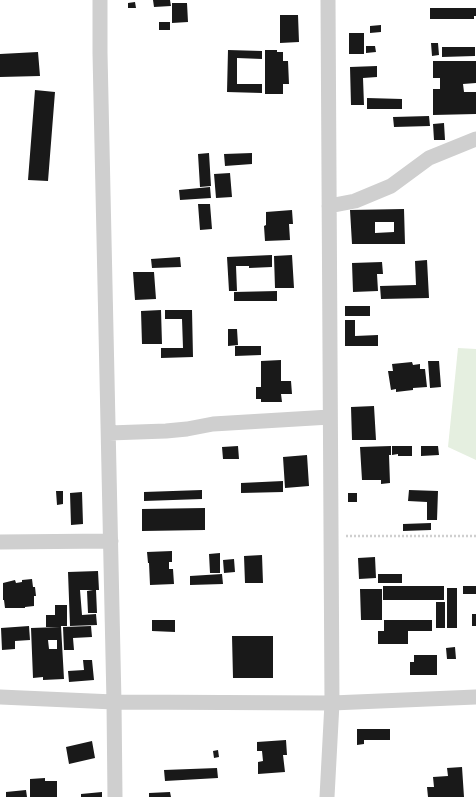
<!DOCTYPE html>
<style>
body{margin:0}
canvas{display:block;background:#fff}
</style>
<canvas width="476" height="797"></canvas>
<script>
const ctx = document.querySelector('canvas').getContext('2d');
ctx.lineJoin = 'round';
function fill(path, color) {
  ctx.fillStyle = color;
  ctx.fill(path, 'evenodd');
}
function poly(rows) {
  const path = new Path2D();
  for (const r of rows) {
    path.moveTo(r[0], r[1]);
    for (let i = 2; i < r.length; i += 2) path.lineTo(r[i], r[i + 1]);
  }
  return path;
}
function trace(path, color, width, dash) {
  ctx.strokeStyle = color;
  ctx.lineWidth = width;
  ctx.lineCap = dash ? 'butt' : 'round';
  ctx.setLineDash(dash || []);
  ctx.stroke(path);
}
fill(poly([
 [458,348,476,349,476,460,448,447]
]), '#e5efe0');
fill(poly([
 [153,0,170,0,171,6,154,7],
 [135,2,136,8,128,8,128,3],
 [172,3,187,3,188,22,172,23],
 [430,8,476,8,476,16,474,16,474,19,430,19],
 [280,15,298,15,299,42,280,43],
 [159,22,170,22,170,30,159,30],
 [381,25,381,32,370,33,370,26],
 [349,33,364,33,364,54,349,54],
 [431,43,438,43,439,55,432,56],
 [366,46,375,46,376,52,366,53],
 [442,47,475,47,475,56,442,57],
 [228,50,262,51,262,59,237,58,237,84,262,84,262,93,227,92],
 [265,50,277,50,277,52,283,52,283,61,288,61,289,84,283,84,283,94,265,94],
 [38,52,40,76,0,77,0,54],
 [433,61,476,61,476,83,463,84,464,92,476,92,476,114,433,115,433,89,440,89,440,78,433,78],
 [377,66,377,77,363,78,364,105,351,105,350,67],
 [35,90,55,92,48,181,28,180],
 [367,98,402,99,402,109,367,109],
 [429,116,430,126,394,127,393,117],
 [444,123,445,140,434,140,433,124],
 [209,153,211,186,200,187,198,154],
 [252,153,252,164,225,166,224,154],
 [230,173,232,197,216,198,214,174],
 [210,187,211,198,180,200,179,190],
 [198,204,210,204,212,229,200,230],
 [404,209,405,244,352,244,350,210],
 [375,222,394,222,394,232,375,233],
 [292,210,293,224,289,224,290,240,265,241,264,226,266,225,266,212],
 [272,255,272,267,249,268,249,266,236,266,237,291,229,291,227,257],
 [292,255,294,288,275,288,274,256],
 [180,257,181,267,152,268,151,259],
 [427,260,429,298,381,299,380,286,416,285,415,261],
 [382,262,383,274,377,274,378,291,353,292,352,263],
 [133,272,154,272,156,299,135,300],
 [277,291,277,301,234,301,234,292],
 [345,306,370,306,370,316,345,316],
 [161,310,162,344,142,344,141,311],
 [165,310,192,310,193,357,161,358,161,348,183,348,182,319,165,319],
 [345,320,355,320,355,336,378,335,378,346,345,346],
 [228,329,237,329,238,345,228,346],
 [235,346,261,346,261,355,235,356],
 [281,360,281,381,291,381,292,394,281,394,282,402,261,402,261,399,256,399,256,387,261,387,261,361],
 [428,361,439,361,441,387,430,388],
 [412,362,413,365,420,364,420,369,425,369,427,387,413,388,413,390,396,392,396,389,391,390,388,371,393,371,392,364],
 [374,406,376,440,352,440,351,407],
 [238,446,239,459,223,459,222,447],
 [391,446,391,455,389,455,390,483,381,484,381,480,362,480,360,447],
 [392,446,412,446,412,456,398,456,398,454,392,455],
 [421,446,438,446,439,455,421,456],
 [307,455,309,486,285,488,283,457],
 [283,481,283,492,241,493,241,483],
 [202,490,202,499,144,501,144,492],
 [409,490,438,491,437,520,427,520,427,502,408,501],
 [56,491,63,491,63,504,57,505],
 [82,492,83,524,71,525,70,493],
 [348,493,357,493,357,502,348,502],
 [205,508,205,530,142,531,142,509],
 [431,523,431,530,403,531,403,524],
 [172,551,172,562,169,562,169,569,173,569,174,584,150,585,149,563,148,563,147,552],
 [220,553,220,573,210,573,209,554],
 [262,555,263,583,245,583,244,556],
 [375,557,376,578,359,579,358,558],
 [234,559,235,572,224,573,223,560],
 [98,571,99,590,96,590,97,613,88,613,87,591,93,590,80,590,82,615,96,614,97,625,70,626,68,572],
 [222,574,223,584,190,585,190,576],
 [378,574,402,574,402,583,378,583],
 [32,579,33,587,35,587,36,596,34,596,34,606,25,607,25,608,5,608,4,600,3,600,3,583,15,580,16,583,22,582,22,580],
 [383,586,444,586,444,600,383,600],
 [463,586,476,586,476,594,463,594],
 [447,588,457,588,457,628,447,628],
 [360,589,382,589,382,620,361,620],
 [436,602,445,602,445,628,436,628],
 [55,605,67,605,67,626,61,626,64,679,43,680,43,677,33,678,31,628,60,627,46,627,46,615,55,615],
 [48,640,57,640,57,649,49,649],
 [472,614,476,614,476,626,472,626],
 [152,620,175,620,175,632,152,631],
 [384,620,432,620,432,631,408,631,408,644,378,644,378,631,384,631],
 [29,626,30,640,15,641,15,649,2,650,1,628],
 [91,626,92,637,73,638,74,650,64,650,63,627],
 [232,636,273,636,273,678,233,678],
 [455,647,456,659,447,659,446,648],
 [414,655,437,655,437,675,410,675,410,662,414,662],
 [83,660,92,660,94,680,69,682,68,671,84,670],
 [357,729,390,729,390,740,364,740,364,744,357,745],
 [286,740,287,755,283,755,285,772,258,774,258,762,263,761,262,751,257,751,257,742],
 [92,741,95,758,69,764,66,747],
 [218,750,219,757,214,758,213,751],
 [462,767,464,797,428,797,427,787,434,787,433,777,448,776,447,768],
 [217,768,218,778,165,781,164,770],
 [45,778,45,781,57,781,57,797,30,797,30,779],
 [26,790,27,797,6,797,6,792],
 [102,792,102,797,81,797,81,794],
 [170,792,171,797,149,797,149,793]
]), '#191919');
trace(poly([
 [346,536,476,536]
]), '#cfcfcf', 2.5, [2, 2]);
trace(poly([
 [100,0,100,53,114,702,115,797],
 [329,206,355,201,391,186,429,158,476,139],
 [109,433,166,431,187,429,213,424,330,417],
 [0,542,111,541],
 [0,697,114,702,332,703,476,697],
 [327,797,332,703,328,0]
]), '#cfcfcf', 15);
</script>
